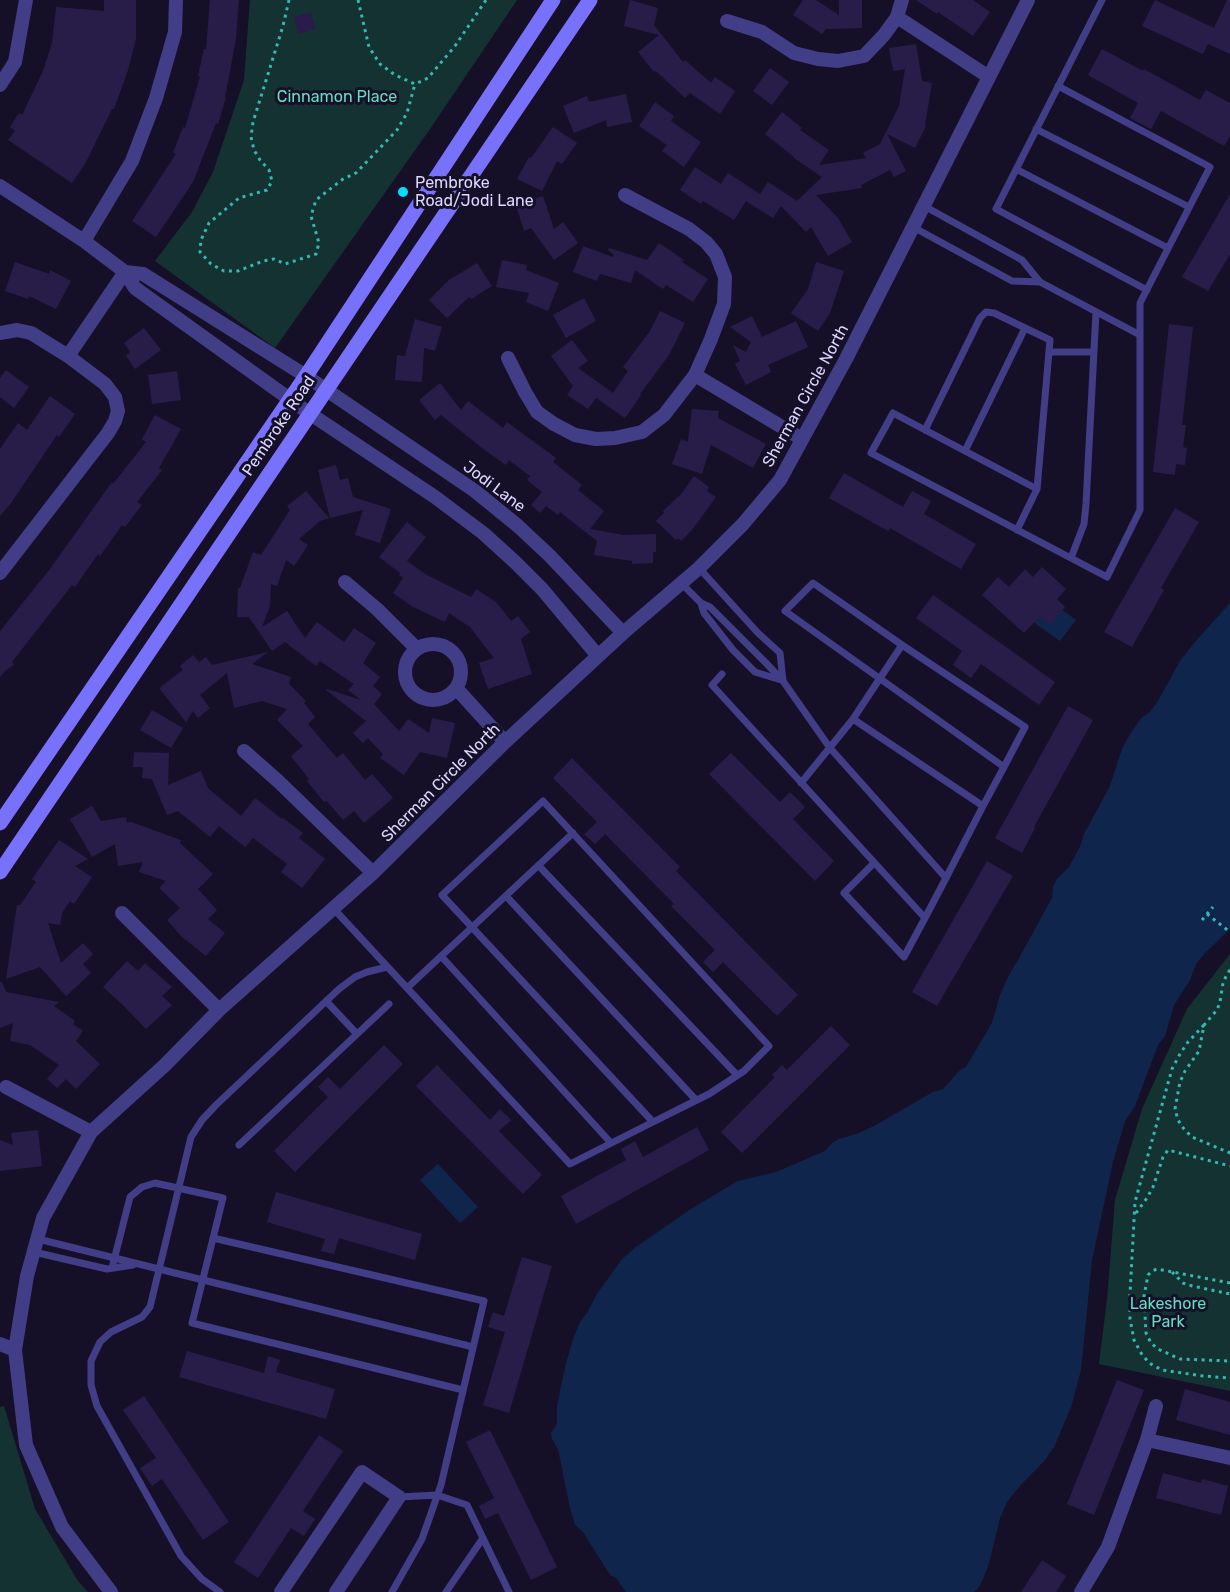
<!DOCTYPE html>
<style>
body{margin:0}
canvas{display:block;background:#151028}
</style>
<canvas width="1230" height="1592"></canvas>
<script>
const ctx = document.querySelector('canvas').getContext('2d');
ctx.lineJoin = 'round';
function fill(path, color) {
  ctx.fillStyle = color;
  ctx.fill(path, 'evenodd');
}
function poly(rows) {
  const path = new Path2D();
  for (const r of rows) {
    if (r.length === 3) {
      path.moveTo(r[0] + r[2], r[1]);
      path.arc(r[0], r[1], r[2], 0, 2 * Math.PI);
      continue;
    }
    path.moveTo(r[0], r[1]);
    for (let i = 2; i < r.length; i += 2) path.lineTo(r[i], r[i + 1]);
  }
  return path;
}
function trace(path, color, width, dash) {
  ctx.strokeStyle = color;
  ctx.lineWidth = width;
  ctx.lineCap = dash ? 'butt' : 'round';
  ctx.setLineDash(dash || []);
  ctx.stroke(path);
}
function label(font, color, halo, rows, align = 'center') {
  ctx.font = font + ' Rubik,sans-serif';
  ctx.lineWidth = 6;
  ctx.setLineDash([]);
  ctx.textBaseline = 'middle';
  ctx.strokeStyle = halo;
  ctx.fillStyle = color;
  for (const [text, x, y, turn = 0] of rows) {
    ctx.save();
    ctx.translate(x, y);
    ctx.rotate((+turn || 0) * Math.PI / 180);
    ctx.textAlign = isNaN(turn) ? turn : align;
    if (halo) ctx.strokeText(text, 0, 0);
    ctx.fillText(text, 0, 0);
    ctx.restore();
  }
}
fill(poly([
 [250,0,517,0,430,129,275,348,155,261,192,212,213,172,244,80],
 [1230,954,1230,1391,1099,1364,1107,1299,1115,1200,1142,1109,1187,1009],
 [4,1406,35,1509,78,1581,88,1592,0,1592,0,1407]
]), '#143231');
fill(poly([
 [1042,595,1076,620,1060,641,1026,617],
 [1230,603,1230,929,1204,954,1196,964,1190,980,1174,1005,1165,1036,1158,1045,1135,1106,1125,1121,1113,1162,1092,1260,1081,1370,1071,1407,1054,1447,1045,1460,1018,1488,1007,1502,1000,1518,989,1563,984,1577,979,1587,974,1592,626,1592,616,1578,610,1575,583,1532,575,1525,570,1508,558,1449,552,1439,551,1433,557,1424,557,1406,566,1363,573,1340,580,1322,587,1313,597,1294,622,1259,636,1247,691,1209,738,1181,776,1172,825,1151,832,1143,839,1139,857,1134,874,1126,933,1092,943,1089,960,1070,966,1067,992,1023,1000,995,1009,975,1018,960,1052,898,1053,887,1057,879,1069,867,1080,847,1084,834,1110,786,1122,749,1129,736,1141,718,1150,712,1158,701,1180,661,1195,642],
 [438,1164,478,1207,460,1223,420,1180]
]), '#10254c');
fill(poly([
 [104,0,136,0,136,39,128,70,114,109,112,109,86,162,72,183,8,140,15,131,10,127,19,113,22,115,43,71,52,43,56,7,104,11],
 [210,0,239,0,236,39,225,97,226,97,218,124,216,123,193,182,156,237,132,221,176,154,173,153,183,127,185,128,200,77,198,76,204,49,206,49],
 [630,0,658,8,654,25,683,62,685,60,711,83,715,77,735,91,720,114,690,93,685,98,656,71,654,72,638,52,659,35,624,26],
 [803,0,816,0,839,15,839,0,862,0,862,28,826,29,822,34,793,15],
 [916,0,973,0,990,12,973,36,938,12,937,14],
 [1155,0,1214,28,1227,0,1230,0,1230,54,1208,44,1203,54,1142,26],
 [311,12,316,29,298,34,294,17],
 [916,44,922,81,932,83,925,125,926,126,915,148,887,134,906,171,894,177,890,170,861,185,862,188,816,195,838,218,852,242,828,256,811,227,806,232,781,206,773,218,746,201,734,220,703,201,701,204,680,190,695,167,721,184,728,173,760,194,768,182,797,201,822,177,794,158,794,157,765,134,782,112,802,128,800,130,829,150,819,165,866,158,863,153,880,144,899,106,905,69,893,71,889,48],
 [1102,49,1143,71,1144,69,1200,100,1206,90,1230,103,1230,136,1224,146,1161,111,1151,129,1130,118,1138,103,1088,75],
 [770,68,789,82,772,105,753,91],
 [626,94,632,122,607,127,606,120,574,133,563,106,587,96,589,102],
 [655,102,674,116,671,121,701,142,684,167,662,151,667,145,639,126],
 [553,127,577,143,562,164,557,161,542,191,517,179,529,157,531,158],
 [1230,194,1230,254,1208,291,1182,277],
 [543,196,554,229,563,222,578,243,554,260,531,228,524,231,516,205],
 [659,243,684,260,682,262,708,279,693,302,666,285,663,289,635,270,631,283,600,274,597,281,573,272,583,246,613,257,614,255,608,250,609,248,647,260],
 [502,260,527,265,526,270,559,283,548,311,526,302,529,293,496,287],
 [15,262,49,274,50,270,71,281,56,309,29,296,28,299,5,291],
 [816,262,844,271,830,313,818,331,791,313,808,289],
 [477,263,492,286,471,299,469,297,447,318,429,300,449,280],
 [584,298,596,321,566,338,553,315],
 [660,311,685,323,669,355,640,394,641,395,625,418,596,398,588,409,567,395,573,386,551,356,572,340,588,361,578,368,613,393,628,371,623,367,650,331],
 [752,316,762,337,796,321,808,347,768,365,771,372,746,385,735,364,740,361,733,345,746,352,751,342,730,327],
 [415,319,442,327,435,351,424,348,422,382,395,380,397,355,405,356],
 [1169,324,1193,327,1182,425,1186,425,1183,447,1187,448,1185,465,1176,464,1175,475,1153,472],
 [144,328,161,350,135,369,126,356,130,352,124,343],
 [6,370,29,387,14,408,0,397,0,378],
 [177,371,181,400,152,404,148,375],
 [440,383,461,410,468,401,503,428,507,422,556,458,553,462,582,485,578,490,604,511,590,529,624,535,656,534,656,552,653,552,653,563,632,564,632,561,594,555,597,541,560,512,558,515,546,506,540,513,531,505,542,492,527,480,530,476,509,460,506,465,482,448,441,415,435,420,419,400],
 [50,396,75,414,59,437,57,435,11,503,0,516,0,449,18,423,27,430],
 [692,409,719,411,718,418,766,444,753,468,711,445,702,474,672,464,681,439,688,442],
 [155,415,181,429,159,468,162,470,137,502,142,505,125,527,122,525,100,556,98,554,75,587,72,585,12,662,14,665,6,670,0,677,0,631,50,569,112,482,113,484,146,442,142,439],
 [336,465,340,480,348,478,353,497,391,509,380,543,355,535,363,510,330,518,318,470],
 [844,473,903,507,912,491,931,501,924,514,976,544,961,569,890,528,888,531,829,498],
 [694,476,709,487,707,491,716,497,692,530,681,541,678,538,676,540,656,521,664,513,663,511,682,493],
 [306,491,329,518,320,521,299,539,308,545,294,566,286,560,277,586,271,584,270,606,262,627,287,611,305,638,317,622,344,642,354,628,376,643,363,663,380,677,373,686,382,694,374,704,399,731,408,719,429,733,432,718,455,723,447,758,420,752,404,775,380,758,383,754,368,738,363,743,353,733,366,721,326,690,327,689,361,700,348,690,354,684,320,661,316,666,285,642,272,651,249,617,237,617,238,588,240,588,253,552,261,555,290,510,287,506],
 [1175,508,1199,522,1161,588,1164,590,1132,647,1104,632],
 [407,522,426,537,407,561,427,575,471,597,476,589,496,602,511,621,518,616,530,632,521,639,532,674,488,689,479,663,494,658,470,627,449,613,445,622,413,607,393,593,403,578,399,575,400,573,379,557],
 [1042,567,1066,589,1057,599,1065,607,1049,625,1040,616,1024,633,982,595,998,577,1009,587,1025,569,1033,577],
 [933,595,1055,682,1039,705,981,664,971,678,953,665,962,651,916,618],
 [268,652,252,664,291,677,289,684,306,701,304,703,315,717,308,724,337,758,343,753,365,780,372,774,393,798,364,823,354,811,343,820,327,801,324,802,307,781,309,779,291,756,303,746,277,720,287,709,262,701,234,708,227,673,200,695,210,708,198,718,193,711,186,722,159,688,183,670,180,666,193,655,199,662,206,657,212,665],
 [1068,706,1093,720,1034,827,1035,828,1022,853,995,838],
 [152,710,183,728,171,748,140,730],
 [134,752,169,753,168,785,201,771,208,788,241,816,255,798,282,819,283,818,303,833,299,838,325,859,302,888,281,872,287,864,253,838,245,847,219,826,210,837,178,811,167,815,152,779,142,778,143,767,133,767],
 [731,753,780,802,790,792,805,807,793,819,834,861,815,881,709,774],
 [572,758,680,867,676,871,798,995,777,1016,723,962,713,972,703,962,715,950,671,906,674,904,605,834,595,844,584,834,597,822,553,778],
 [92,806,101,821,126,817,127,823,131,822,181,840,180,843,213,874,198,889,217,910,208,919,225,933,206,956,182,937,167,920,180,908,159,888,166,881,139,872,143,862,118,866,115,844,92,857,70,819],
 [59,840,88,859,75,866,92,877,74,904,70,901,62,913,60,925,48,923,61,963,83,943,93,954,83,964,91,973,66,996,40,967,6,979,17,905,20,905,36,882,32,879],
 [987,861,1013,876,937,1006,912,992],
 [127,961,138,971,145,963,172,987,162,996,172,1005,146,1029,124,1006,103,987],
 [0,982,2,982,6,992,59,1002,54,1006,75,1021,73,1024,83,1031,76,1041,100,1064,76,1089,66,1079,57,1088,47,1079,59,1065,30,1045,10,1041,13,1023,0,1028],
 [831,1026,850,1045,742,1153,721,1132,775,1077,772,1075,782,1065,787,1070],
 [384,1045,403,1064,295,1172,274,1151,328,1097,318,1087,328,1077,340,1089],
 [437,1065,490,1120,500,1109,511,1120,499,1131,542,1175,523,1194,416,1086],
 [697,1127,709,1150,576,1224,561,1196,626,1160,621,1149,635,1141,643,1157],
 [38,1130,42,1166,0,1171,0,1140,13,1145,11,1133],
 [276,1192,422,1234,415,1260,339,1238,334,1254,321,1251,325,1239,267,1222],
 [522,1257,552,1266,509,1413,483,1405,505,1332,488,1327,493,1312,504,1316],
 [187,1351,264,1373,268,1356,280,1360,276,1372,335,1389,326,1419,179,1377],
 [1117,1380,1144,1390,1094,1515,1067,1504],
 [1185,1389,1230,1402,1230,1435,1176,1420],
 [144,1396,229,1522,203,1540,162,1479,152,1486,140,1468,156,1458,123,1410],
 [490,1430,557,1567,531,1580,498,1513,485,1519,479,1506,494,1498,466,1442],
 [319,1435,343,1451,303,1511,315,1519,304,1536,291,1528,258,1578,234,1562],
 [1163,1473,1201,1483,1202,1479,1228,1486,1221,1515,1156,1498],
 [1042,1560,1066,1576,1056,1592,1021,1592]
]), '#271d48');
trace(poly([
 [289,0,283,26,253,122,251,137,254,150,260,160,269,170,272,181,267,190,239,198,209,223,201,240,200,252,211,264,224,271,238,271,263,261,274,259,285,264,316,254,319,243,311,216,316,200,343,179,356,173,397,130,407,113,415,84],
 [358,0,369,47,380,64,395,75,415,84,428,78,455,46,486,0],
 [1207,914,1230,932],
 [1202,920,1213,907],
 [1230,970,1227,974,1223,983,1220,1002,1217,1010,1204,1025,1199,1051,1185,1071,1180,1082,1175,1109,1178,1120,1184,1129,1192,1137,1230,1153],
 [1204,1025,1188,1042,1180,1054,1172,1069,1138,1191,1135,1202,1130,1294,1130,1319,1134,1340,1141,1353,1149,1363,1162,1370,1203,1376,1230,1378],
 [1136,1213,1147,1198,1153,1187,1163,1157,1168,1150,1230,1166],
 [1172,1272,1183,1283,1188,1285,1230,1294],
 [1230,1283,1157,1269,1152,1271,1148,1275,1144,1296,1146,1333,1151,1343,1158,1349,1180,1359,1230,1361]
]), '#33b8b3', 3, [3, 4.5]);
trace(poly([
 [1102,0,996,209,1147,290],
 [1036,129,1189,207],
 [1016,169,1168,248],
 [924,206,1022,260,1040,282,1140,335],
 [913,227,1012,281,1040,282],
 [1049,352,1094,352],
 [925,430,980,318,986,312,994,313,1050,340,1037,489,1017,530],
 [965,451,1025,328],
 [1037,489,893,413,871,453,1107,577,1140,510,1140,303,1210,167,1058,86],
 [1071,558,1084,524,1086,504,1096,312],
 [699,568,758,633,780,653,783,681],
 [681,583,701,603,710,607,766,663,783,681,830,748,946,878],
 [701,603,704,613,733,650,755,672,781,680],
 [722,674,712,685,925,918],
 [853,719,983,806],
 [801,783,853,719,902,645],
 [874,863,844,893,904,957,925,918,946,878,983,806,1004,767,1025,727,902,645,813,583,785,611,1004,767],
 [539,866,737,1075],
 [506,896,696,1100],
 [333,908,570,1164,653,1122,709,1094,744,1071,769,1046,543,801,442,895,653,1122],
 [441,956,611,1143],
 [407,988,573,833],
 [326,1001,357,1034],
 [239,1145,389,1004],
 [213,1238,484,1301,441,1485,422,1539,392,1592],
 [38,1239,473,1347],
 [34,1252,107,1269,133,1265],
 [112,1268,130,1197,142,1187,155,1183,223,1198,192,1323,463,1390],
 [399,1497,437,1495,467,1505,509,1592],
 [220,1592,202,1579,181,1556,97,1406,91,1385,91,1361,100,1342,111,1332,142,1317,150,1307,191,1137,202,1120,216,1105,339,989,355,977,367,972,387,967],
 [446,1592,483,1538]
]), '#413d86', 7);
trace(poly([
 [897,17,989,77],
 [727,21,762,32,794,53,818,59,838,61,864,56,884,35,897,17,902,0],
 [0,85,15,62,26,0],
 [0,186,84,241,125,272,135,288,309,413,435,497,483,533,515,562,542,589,598,656],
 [84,241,132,161,156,98,175,32,176,0],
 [125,272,143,274,306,376,475,491,518,526,550,556,623,633],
 [0,333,17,330,31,333,68,356,105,384,115,397,118,411,115,421,108,433,0,573],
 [68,356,125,272],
 [508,358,525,392,537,412,554,424,575,435,596,439,615,438,642,432,664,415,695,375,711,339,724,304,725,277,716,254,706,242,689,229,625,195],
 [695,375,802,439],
 [345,582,377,609,417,649],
 [433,672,28],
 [456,688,505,742],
 [244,751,278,781,373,873],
 [122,913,219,1010],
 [6,1087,91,1132],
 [0,1344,15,1350],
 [1147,1440,1230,1458],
 [111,1592,62,1527,26,1445,15,1350,27,1276,43,1218,91,1132,165,1065,219,1010,373,873,505,742,623,633,699,568,743,524,780,480,846,359,1028,0],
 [281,1592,362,1472,399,1497,336,1592],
 [1081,1592,1108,1547,1147,1440,1156,1406]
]), '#413d86', 14);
trace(poly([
 [0,823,306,376,553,0],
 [0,872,590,0]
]), '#7871fc', 15);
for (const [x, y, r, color] of [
 [403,192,6,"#08dcfa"]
]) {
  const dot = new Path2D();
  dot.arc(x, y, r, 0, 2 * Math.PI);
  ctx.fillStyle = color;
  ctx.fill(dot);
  trace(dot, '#151028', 2);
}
label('16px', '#64dec2', '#151028', [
 ["Cinnamon Place",337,97],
 ["Lakeshore",1168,1304],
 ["Park",1168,1322]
]);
label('16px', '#ddd8fe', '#151028', [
 ["Pembroke",415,183],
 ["Road/Jodi Lane",415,201]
], 'left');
label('16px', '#ddd8fe', '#151028', [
 ["Sherman Circle North",806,396,-61],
 ["Pembroke Road",279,426,-56],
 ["Jodi Lane",494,487,37],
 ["Sherman Circle North",441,783,-45]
]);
</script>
